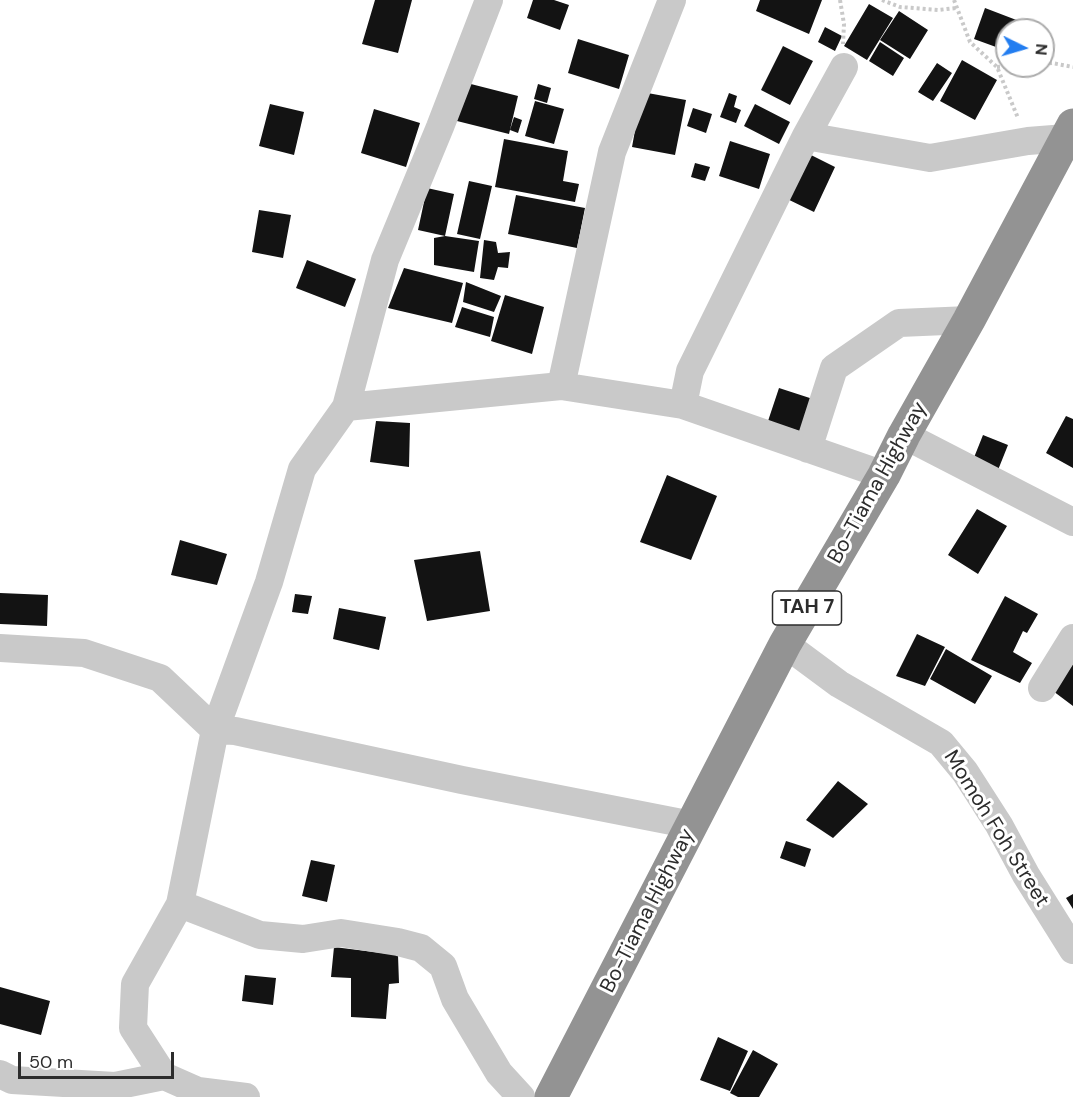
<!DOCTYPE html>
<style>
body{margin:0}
#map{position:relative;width:1073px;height:1097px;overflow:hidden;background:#fff;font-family:"DM Sans",sans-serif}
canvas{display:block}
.north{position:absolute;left:995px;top:18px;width:60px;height:60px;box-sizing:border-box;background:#fff;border:2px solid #ababab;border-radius:50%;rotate:95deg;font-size:16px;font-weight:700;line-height:24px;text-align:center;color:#2c2c2c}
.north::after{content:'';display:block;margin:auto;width:21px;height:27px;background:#227df0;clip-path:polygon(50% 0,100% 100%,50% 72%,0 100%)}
.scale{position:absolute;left:18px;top:1052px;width:156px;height:27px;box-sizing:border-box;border:3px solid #2c2c2c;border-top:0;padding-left:8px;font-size:18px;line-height:21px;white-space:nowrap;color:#2c2c2c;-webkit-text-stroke:4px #fff;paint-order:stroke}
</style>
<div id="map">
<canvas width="1073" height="1097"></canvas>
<div class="north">N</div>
<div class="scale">50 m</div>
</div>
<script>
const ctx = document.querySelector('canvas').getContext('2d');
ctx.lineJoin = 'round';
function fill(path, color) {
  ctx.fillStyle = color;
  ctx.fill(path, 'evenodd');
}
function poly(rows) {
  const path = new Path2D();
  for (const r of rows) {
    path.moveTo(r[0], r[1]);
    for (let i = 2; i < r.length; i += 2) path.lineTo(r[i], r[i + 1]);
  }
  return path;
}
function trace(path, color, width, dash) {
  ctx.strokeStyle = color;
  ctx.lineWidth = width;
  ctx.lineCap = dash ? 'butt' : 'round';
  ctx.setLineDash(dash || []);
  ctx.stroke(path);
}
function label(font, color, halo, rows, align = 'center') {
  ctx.font = font + ' "DM Sans",sans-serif';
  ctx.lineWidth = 6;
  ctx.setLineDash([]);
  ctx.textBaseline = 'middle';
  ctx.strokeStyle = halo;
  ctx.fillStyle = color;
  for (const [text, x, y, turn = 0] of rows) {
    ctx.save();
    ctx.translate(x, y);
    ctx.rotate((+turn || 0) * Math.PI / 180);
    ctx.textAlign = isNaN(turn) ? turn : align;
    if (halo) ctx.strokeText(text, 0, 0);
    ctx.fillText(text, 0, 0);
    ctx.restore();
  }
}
fill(poly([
 [375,0,412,0,398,53,362,44],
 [533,0,554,0,569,5,560,30,527,18],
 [760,0,822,0,809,34,756,11],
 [869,4,893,18,867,60,844,46],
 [985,8,1019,21,1016,30,1007,30,1007,51,974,39],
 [899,11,928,30,910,59,880,40],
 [825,27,842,36,835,51,818,42],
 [578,39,629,55,619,89,568,73],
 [880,42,904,58,893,76,869,61],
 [783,46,813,61,790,105,761,90],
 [962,60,997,80,975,120,940,101],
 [937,63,952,73,933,101,918,92],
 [463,82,518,96,509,134,453,120],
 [538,84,551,88,547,103,534,99],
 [642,92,686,100,675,155,632,147],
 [729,93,737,96,734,107,741,110,736,123,720,117],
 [535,101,564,109,554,144,525,136],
 [270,104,304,112,294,155,259,146],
 [755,104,790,122,779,144,744,126],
 [693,108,712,114,706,133,687,126],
 [374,109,420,123,406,167,361,153],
 [514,117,522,120,518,133,510,130],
 [504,139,568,151,563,181,579,184,575,202,495,187],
 [730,141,770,154,759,189,719,176],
 [801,150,835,167,814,212,779,195],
 [695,163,710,167,705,181,691,177],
 [469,181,492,186,480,239,457,234],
 [427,188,454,194,445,236,418,230],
 [516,195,585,208,577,248,508,234],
 [259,210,291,215,283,258,252,252],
 [445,236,479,241,474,272,434,265,434,238],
 [484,240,496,242,498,253,510,252,508,268,498,267,494,280,480,278],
 [307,260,356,279,345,307,296,288],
 [404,268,463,283,452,323,388,308],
 [466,282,501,296,494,312,463,302],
 [505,295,544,307,532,354,491,341],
 [462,307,494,317,490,337,455,327],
 [779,388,819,401,808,434,768,421],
 [1066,416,1073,419,1073,468,1046,453],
 [376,421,410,423,409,467,370,462],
 [983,435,1008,445,998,470,973,460],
 [667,475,717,496,691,560,640,542],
 [977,509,1007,526,978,574,948,555],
 [180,540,227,554,217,585,171,575],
 [480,551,490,611,427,621,414,560],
 [0,593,48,595,47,626,0,624],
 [295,594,312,596,308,614,292,612],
 [1005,596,1038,614,1027,633,1023,631,1013,652,1032,663,1020,683,971,660],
 [339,608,386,617,379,650,333,639],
 [917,634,945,647,925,686,896,676],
 [946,649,992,676,975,704,930,679],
 [1073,664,1073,706,1053,691],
 [838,781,868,804,833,838,806,820],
 [786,841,811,849,805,867,780,858],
 [311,860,335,865,327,902,302,896],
 [1073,894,1073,909,1066,898],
 [334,947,398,955,399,983,389,984,386,1019,351,1017,351,978,331,977],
 [245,975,276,978,273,1005,242,1001],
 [0,987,50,1001,41,1035,0,1024],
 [718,1037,748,1051,730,1091,700,1080],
 [753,1050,778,1064,759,1097,738,1097,730,1093]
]), '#131313');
trace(poly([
 [840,0,844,24,843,44],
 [882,0,900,7,938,10,956,8],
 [954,0,970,42,997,67,1018,118],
 [1043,64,1052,63,1073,67],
 [997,67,1016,66]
]), '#c9c9c9', 4, [3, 3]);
trace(poly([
 [489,0,440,127,385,260,346,407,561,386,683,405,884,475],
 [806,136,930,158,1028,141,1066,138],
 [561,386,612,152,672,0],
 [683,405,690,371,806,136,844,67],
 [904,435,1073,522],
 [808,449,834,368,899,323,969,320],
 [785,644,839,684,941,743,965,772,999,825,1026,875,1073,950],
 [0,648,84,653,160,678,215,730,269,582,302,469,346,407],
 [1042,688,1073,638],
 [180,904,260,935,303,939,341,933,398,942,421,948,443,966,455,999,499,1073,521,1097],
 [0,1074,12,1080,115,1086,164,1076],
 [246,1097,198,1091,164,1076,133,1028,135,984,180,904,215,730,235,731,462,780,692,825]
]), '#c9c9c9', 28);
trace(poly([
 [551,1097,785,644,884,475,904,435,969,320,1073,125]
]), '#939393', 33);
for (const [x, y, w] of [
 [807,608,69]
]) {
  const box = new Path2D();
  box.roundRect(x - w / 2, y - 17, w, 34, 4.5);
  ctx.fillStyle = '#fff';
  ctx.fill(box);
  trace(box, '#2c2c2c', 1.5);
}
label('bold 20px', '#2c2c2c', null, [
 ["TAH 7",807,608]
]);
label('21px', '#2c2c2c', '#fff', [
 ["Bo-Tiama Highway",878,483,-61],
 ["Momoh Foh Street",996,829,58],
 ["Bo-Tiama Highway",648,911,-63]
]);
</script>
